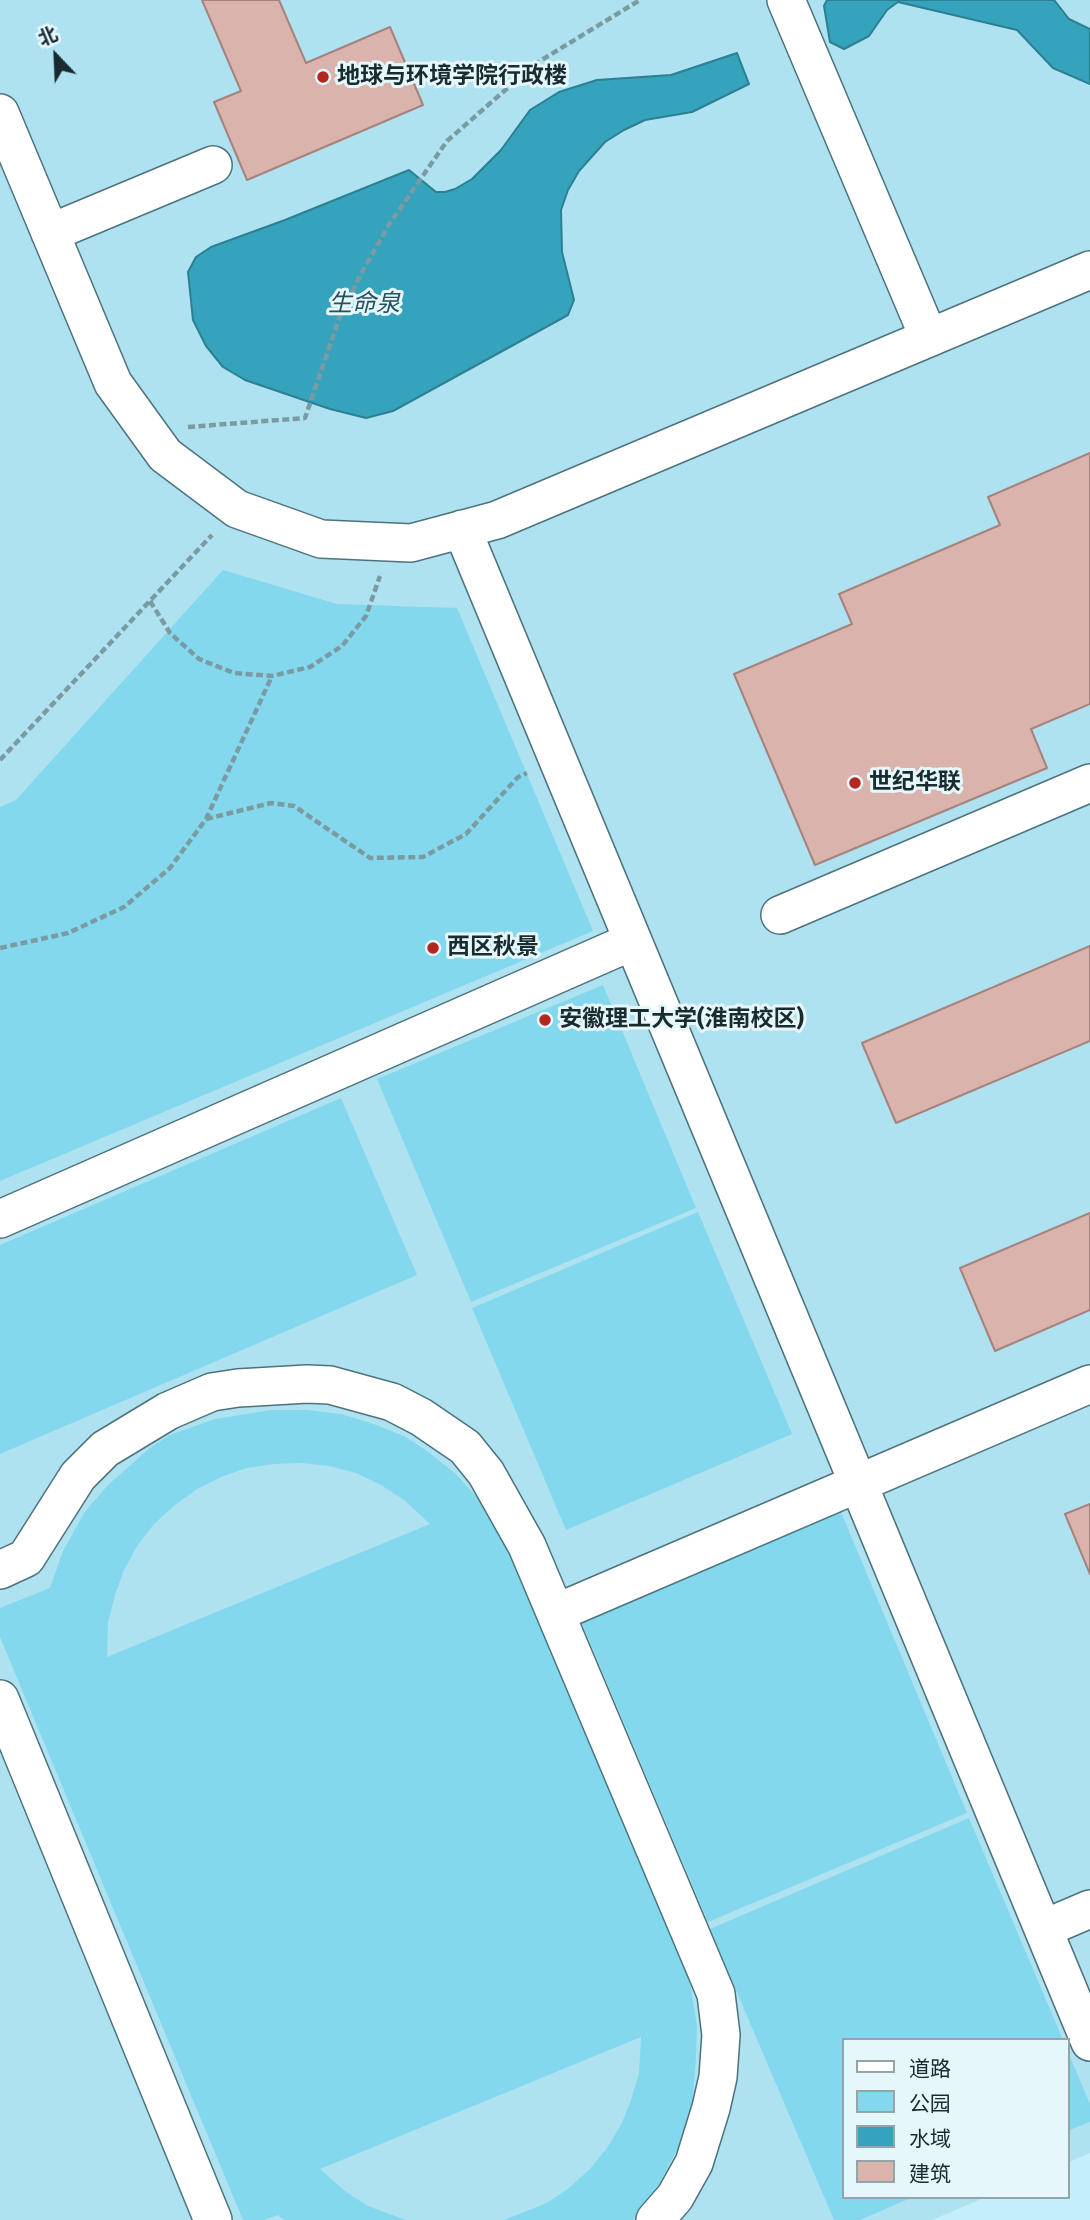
<!DOCTYPE html>
<meta charset="utf-8">
<style>
body{margin:0}
#map{position:relative;width:1090px;height:2220px;overflow:hidden;background:#c4eefa;font-family:"Fira Sans","Noto Sans SC",sans-serif}
canvas{display:block}
.legend{position:absolute;left:842px;top:2038px;width:228px;height:161px;box-sizing:border-box;background:#e6f7fb;border:2px solid #94a5a9;margin:0;padding:9px 12px;list-style:none;font-size:21px;color:#1a2b2f}
.legend li{display:flex;align-items:center;gap:14px;height:35px}
.legend b{width:35px;border:2px solid #94a5a9}
.north{position:absolute;left:21px;top:21px;width:70px;height:70px;-webkit-text-stroke:5px #e6f7fb;paint-order:stroke;rotate:337deg;font-size:19px;font-weight:700;line-height:28px;text-align:center;color:#1a2b2f}
.north::after{content:'';display:block;margin:auto;width:24px;height:32px;background:#1a2b2f;clip-path:polygon(50% 0,100% 100%,50% 72%,0 100%)}
</style>
<div id="map">
<canvas width="1090" height="2220"></canvas>
<ul class="legend">
<li><b style="height:9px;background:#fff"></b>道路</li>
<li><b style="height:19px;background:#84d8ee"></b>公园</li>
<li><b style="height:19px;background:#35a3bc"></b>水域</li>
<li><b style="height:19px;background:#dab3ad"></b>建筑</li>
</ul>
<div class="north">北</div>
</div>
<script>
const ctx = document.querySelector('canvas').getContext('2d');
ctx.lineJoin = 'round';
function fill(path, color) {
  ctx.fillStyle = color;
  ctx.fill(path, 'evenodd');
}
function poly(rows) {
  const path = new Path2D();
  for (const r of rows) {
    path.moveTo(r[0], r[1]);
    for (let i = 2; i < r.length; i += 2) path.lineTo(r[i], r[i + 1]);
  }
  return path;
}
function trace(path, color, width, dash) {
  ctx.strokeStyle = color;
  ctx.lineWidth = width;
  ctx.lineCap = dash ? 'butt' : 'round';
  ctx.setLineDash(dash || []);
  ctx.stroke(path);
}
function label(font, color, halo, rows, align = 'center') {
  ctx.font = font + ' "Fira Sans","Noto Sans SC",sans-serif';
  ctx.lineWidth = 6;
  ctx.setLineDash([]);
  ctx.textBaseline = 'middle';
  ctx.strokeStyle = halo;
  ctx.fillStyle = color;
  for (const [text, x, y, turn = 0] of rows) {
    ctx.save();
    ctx.translate(x, y);
    ctx.rotate((+turn || 0) * Math.PI / 180);
    ctx.textAlign = isNaN(turn) ? turn : align;
    if (halo) ctx.strokeText(text, 0, 0);
    ctx.fillText(text, 0, 0);
    ctx.restore();
  }
}
fill(poly([
 [0,0,1090,0,1090,2153,1067,2163,1067,2040,843,2040,843,2197,986,2197,932,2220,0,2220]
]), '#afe2f0');
fill(poly([
 [223,570,337,604,457,608,593,931,0,1181,0,807,16,800],
 [603,985,696,1208,471,1302,377,1079],
 [341,1098,417,1275,0,1454,0,1245],
 [698,1212,792,1434,566,1530,472,1308],
 [271,1410,307,1410,341,1414,371,1423,404,1436,427,1451,456,1474,482,1503,501,1531,689,1978,693,2001,697,2026,696,2059,693,2097,687,2125,681,2142,658,2186,633,2220,504,2220,547,2203,569,2188,590,2169,607,2148,621,2125,631,2100,639,2073,641,2037,320,2169,346,2192,368,2206,406,2220,284,2220,278,2215,264,2220,243,2220,0,1637,0,1608,50,1588,63,1551,84,1513,108,1485,151,1447,170,1435,215,1419],
 [302,1463,329,1466,356,1473,381,1485,404,1500,430,1524,107,1657,108,1622,115,1595,124,1570,137,1546,154,1524,175,1505,197,1489,221,1477,247,1468,274,1464],
 [841,1512,967,1813,708,1922,581,1621],
 [969,1818,1063,2040,843,2040,843,2197,913,2197,860,2220,834,2220,710,1929],
 [1067,2050,1090,2104,1090,2122,1067,2131]
]), '#84d8ee');
const water = poly([
 [827,0,1054,0,1069,19,1090,29,1090,84,1053,68,1017,30,898,2,887,10,869,36,844,49,830,42,824,6,827,0],
 [737,53,749,84,692,112,645,120,624,130,605,142,579,171,568,190,561,210,562,252,574,300,568,315,455,377,393,411,366,418,330,409,245,380,223,367,206,346,193,320,188,272,196,257,211,247,285,220,409,170,436,192,445,192,455,189,472,179,501,150,530,110,559,92,597,80,671,75,737,53]
]);
fill(water, '#35a3bc');
trace(water, '#2d7f92', 2);
const building = poly([
 [202,0,279,0,306,63,390,27,423,105,247,180,214,102,241,91,202,0],
 [1090,453,1090,704,1031,729,1047,768,815,865,734,674,852,624,839,594,1000,525,988,497,1090,453],
 [1090,946,1090,1041,896,1123,862,1043,1090,946],
 [1090,1213,1090,1310,995,1351,960,1268,1090,1213],
 [1090,1504,1090,1574,1065,1514,1090,1504]
]);
fill(building, '#dab3ad');
trace(building, '#a6827c', 2);
const minor = poly([
 [786,0,929,338],
 [0,113,113,383,165,455,237,509,321,539,411,543,497,520,1090,270],
 [50,233,213,165],
 [462,529,1090,2042],
 [780,915,1090,783],
 [0,1219,633,941],
 [0,1570,26,1558,78,1476,105,1449,168,1411,212,1392,238,1388,307,1384,330,1385,392,1402,421,1417,465,1447,486,1473,527,1546,716,1994,721,2035,718,2077,711,2108,694,2163,675,2197,655,2220],
 [556,1613,1090,1384],
 [0,1699,213,2220],
 [1043,1929,1090,1909]
]);
trace(minor, '#4c737d', 40);
trace(poly([
 [188,427,305,418,339,319,361,274,388,226,447,141,535,64,640,0],
 [150,601,170,633,199,659,234,673,272,676,310,667,342,646,366,616,380,576],
 [0,760,212,535],
 [206,819,271,803,294,806,370,858,423,857,466,834,518,777,527,773],
 [0,948,68,933,124,907,170,868,206,819,272,676]
]), '#7b9ba3', 4.5, [7, 3.5]);
trace(minor, '#fff', 37);
for (const [x, y, r, color] of [
 [323,77,7,"#b5261f"],
 [855,783,7,"#b5261f"],
 [433,948,7,"#b5261f"],
 [545,1020,7,"#b5261f"]
]) {
  const dot = new Path2D();
  dot.arc(x, y, r, 0, 2 * Math.PI);
  ctx.fillStyle = color;
  ctx.fill(dot);
  trace(dot, '#e6f7fb', 2.5);
}
label('bold 23px', '#1a2b2f', '#e6f7fb', [
 ["地球与环境学院行政楼",337,77],
 ["世纪华联",869,783],
 ["西区秋景",447,948],
 ["安徽理工大学(淮南校区)",559,1020]
], 'left');
label('italic 24px', '#24515d', '#e6f7fb', [
 ["生命泉",364,304]
]);
</script>
